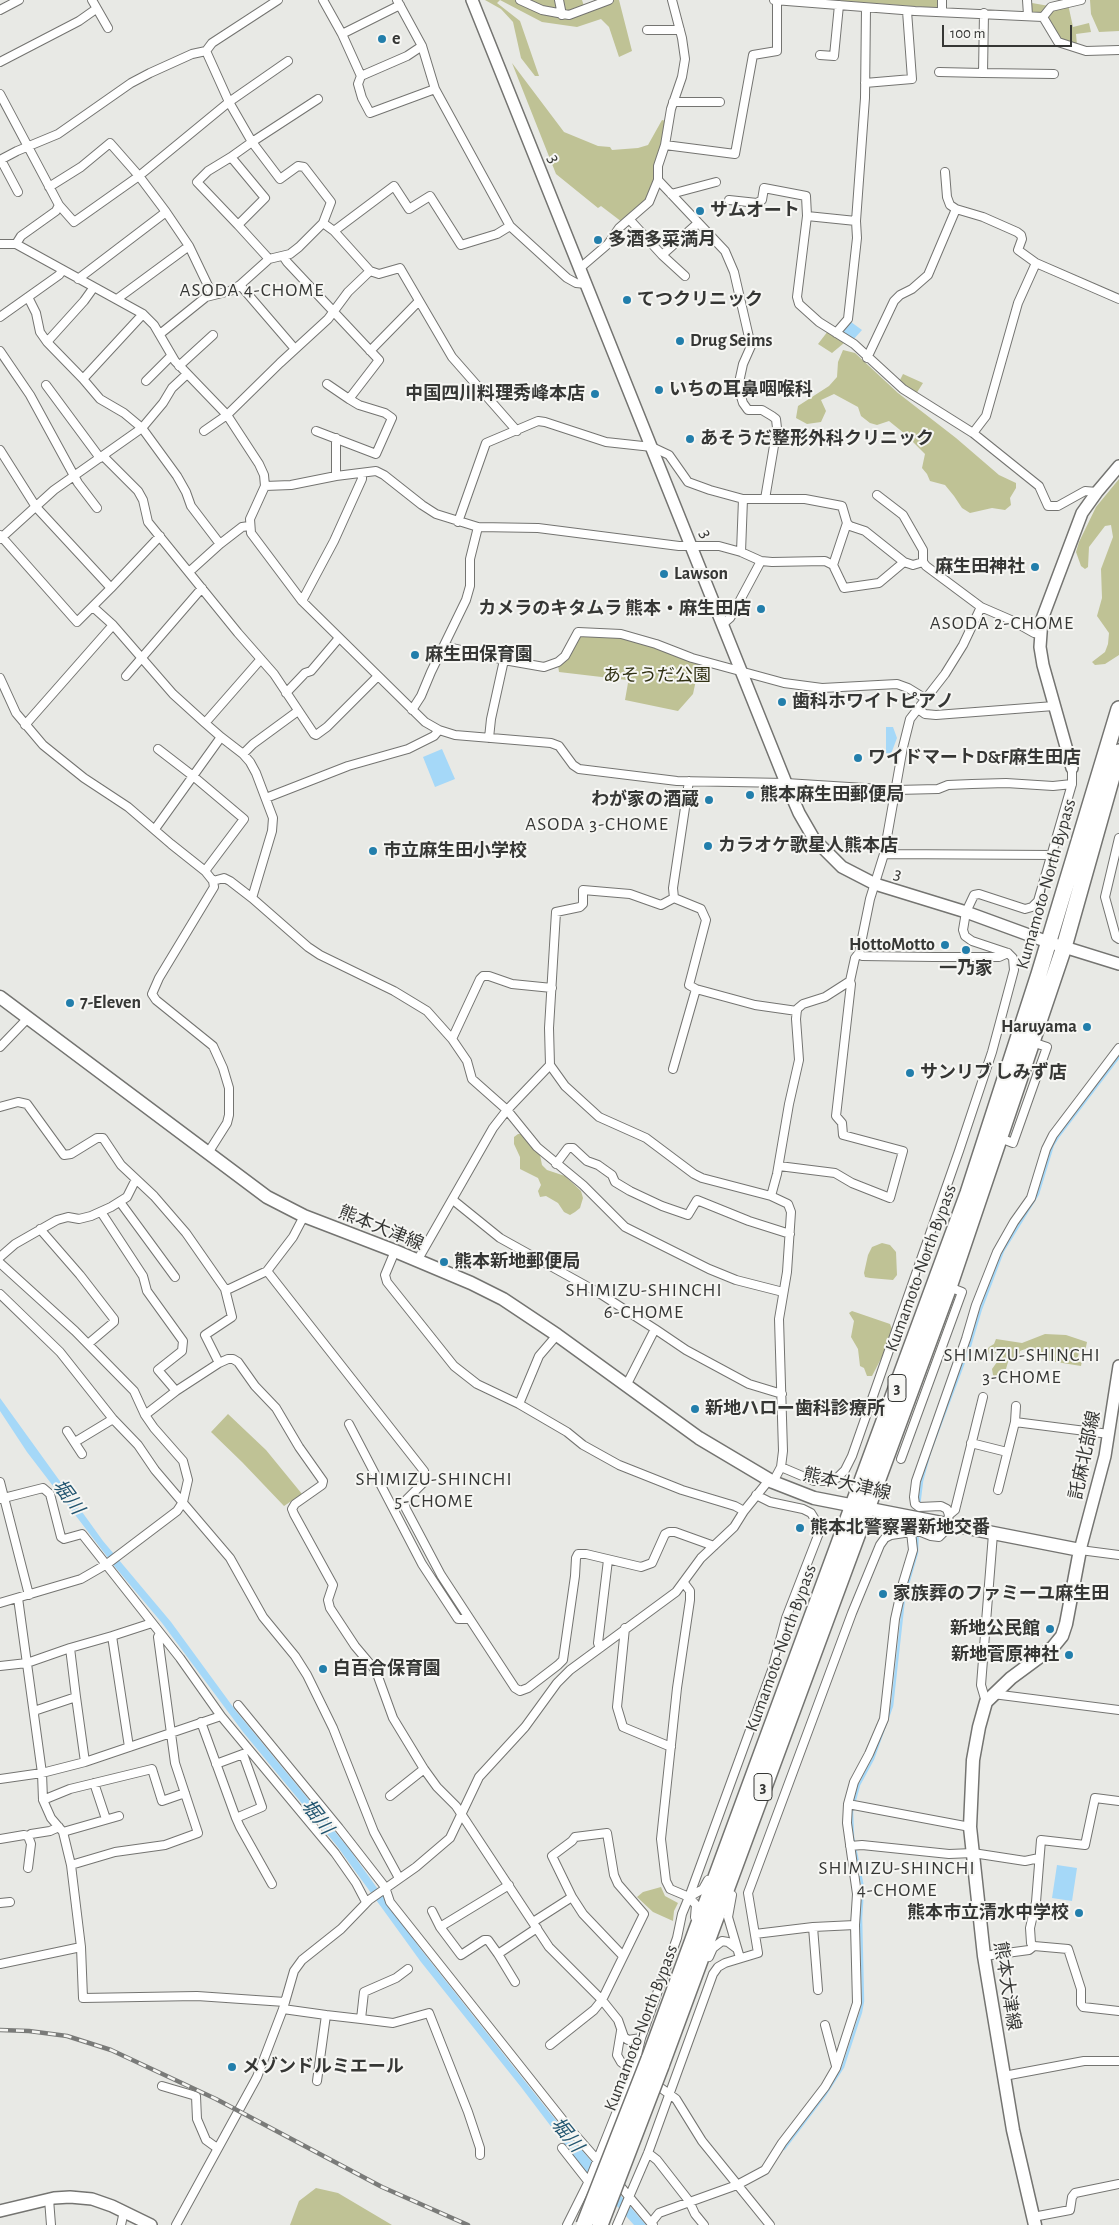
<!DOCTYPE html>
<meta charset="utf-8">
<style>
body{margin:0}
#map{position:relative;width:1119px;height:2225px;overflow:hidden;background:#e8e9e5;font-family:"Alegreya Sans",sans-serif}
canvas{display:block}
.scale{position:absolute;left:942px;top:25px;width:130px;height:22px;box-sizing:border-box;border:2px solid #363735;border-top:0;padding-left:6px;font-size:15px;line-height:18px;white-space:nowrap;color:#363735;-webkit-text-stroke:4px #f6f6f3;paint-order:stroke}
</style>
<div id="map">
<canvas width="1119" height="2225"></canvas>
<div class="scale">100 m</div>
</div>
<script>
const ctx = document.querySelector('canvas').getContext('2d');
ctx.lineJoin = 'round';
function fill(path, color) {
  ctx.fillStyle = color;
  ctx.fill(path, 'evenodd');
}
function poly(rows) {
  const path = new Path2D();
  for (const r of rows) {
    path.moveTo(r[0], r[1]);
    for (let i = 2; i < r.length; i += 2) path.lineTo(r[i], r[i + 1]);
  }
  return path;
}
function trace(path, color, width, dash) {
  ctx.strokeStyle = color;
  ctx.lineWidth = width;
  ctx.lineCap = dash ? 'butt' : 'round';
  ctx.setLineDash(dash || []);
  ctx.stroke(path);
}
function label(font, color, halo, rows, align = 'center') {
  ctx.font = font + ' "Alegreya Sans","Noto Sans JP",sans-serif';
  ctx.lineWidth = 4;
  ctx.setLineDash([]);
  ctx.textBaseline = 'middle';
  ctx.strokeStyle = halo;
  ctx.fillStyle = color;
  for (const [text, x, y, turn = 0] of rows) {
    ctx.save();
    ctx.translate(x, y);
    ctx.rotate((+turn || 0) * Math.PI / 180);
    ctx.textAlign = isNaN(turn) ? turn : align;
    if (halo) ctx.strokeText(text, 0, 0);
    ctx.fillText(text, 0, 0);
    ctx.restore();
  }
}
fill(poly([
 [485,0,582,0,584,6,595,0,619,0,632,51,619,57,609,27,601,19,577,27,542,22,500,0,497,3,520,21,539,76,535,76,521,58,513,22,501,9],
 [832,0,940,0,940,6,937,8],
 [1090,0,1119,0,1119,31,1099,32,1091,14],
 [1032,3,1049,6,1068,4,1073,27,1089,23,1091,32,1076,34,1077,45,1060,41,1032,11],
 [512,63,564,132,598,146,610,147,612,150,638,148,648,145,662,120,666,121,656,179,649,198,622,222,601,206,598,208,556,174],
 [828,331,844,343,832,353,818,344],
 [843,350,855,353,898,393,956,438,999,475,1016,483,1016,488,1010,498,1011,505,1005,510,992,508,970,513,962,508,954,496,945,485,930,481,927,474,922,468,925,454,905,434,889,421,877,425,870,423,861,416,858,407,834,394,821,400,826,411,821,422,807,424,796,418,798,406,829,386,837,377,838,362],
 [903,374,923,383,916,394,899,382],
 [1119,479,1119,655,1105,664,1095,665,1092,662,1105,652,1108,644,1109,633,1097,616,1102,598,1101,569,1113,537,1111,525,1105,526,1089,547,1088,567,1085,569,1081,566,1076,552,1079,542,1096,507],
 [579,635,611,635,655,646,696,661,699,666,693,694,678,711,625,700,628,683,627,680,559,672,558,665,569,656],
 [518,1134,522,1134,530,1146,535,1149,540,1155,542,1165,547,1170,565,1176,581,1191,583,1198,580,1208,575,1212,570,1215,564,1212,558,1203,546,1196,540,1197,538,1191,541,1185,538,1178,520,1169,520,1157,514,1144,514,1137],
 [882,1243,890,1245,896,1252,897,1275,893,1280,870,1278,865,1277,864,1273,868,1255,872,1247],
 [852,1311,890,1324,892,1329,883,1355,872,1376,867,1376,864,1368,860,1366,858,1349,851,1337,854,1321,849,1313],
 [1045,1334,1066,1335,1087,1342,1085,1352,1079,1352,1078,1357,1082,1361,1081,1366,1044,1360,1038,1351,1028,1348,1020,1351,1019,1357,1008,1362,1006,1369,998,1373,996,1377,993,1375,992,1369,1005,1351,1000,1348,996,1353,991,1355,986,1352,989,1347,994,1344,996,1339,1022,1343],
 [228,1414,266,1450,302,1494,284,1506,242,1462,211,1432],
 [661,1887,665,1896,678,1903,674,1911,673,1921,653,1912,637,1897,643,1892],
 [316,2188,338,2193,392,2225,290,2225,299,2201]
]), '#bfc295');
fill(poly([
 [851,322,862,330,853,340,841,333],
 [886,727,893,727,897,738,891,754,886,753],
 [442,749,455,779,435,787,423,757],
 [0,1398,103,1541,171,1622,236,1711,350,1850,419,1947,550,2113,646,2225,634,2225,581,2166,521,2087,421,1962,337,1846,243,1732,162,1623,115,1567,27,1452,0,1411],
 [1057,1865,1077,1868,1072,1901,1052,1898]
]), '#a5d8f8');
trace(poly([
 [918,1514,922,1481,930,1452,970,1346,981,1309,1003,1251,1038,1194,1053,1145,1058,1137,1119,1057],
 [784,2149,825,2095,843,2067,861,2012,863,2001,861,1918,863,1888,853,1837,852,1811,859,1785,873,1759,892,1706,904,1598,917,1553,918,1522]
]), '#a5d8f8', 2.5);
const street = poly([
 [92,0,108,28],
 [323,0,342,34,400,5],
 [397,0,422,46,435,89,510,226,567,278,576,283,586,284],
 [520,0,542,10,569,15,609,0],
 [559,0,562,15],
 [774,0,915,11,1043,17,1058,42,1086,51,1119,50],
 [942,0,942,12],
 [1027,0,1028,15],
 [0,10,19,0],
 [984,13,983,73,1054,74],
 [1043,17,1051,7,1081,0],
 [647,30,680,30],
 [342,34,361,76,407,56,422,46],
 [820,55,834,56,839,5],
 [0,62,79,21,96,9],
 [939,72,983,73],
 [361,76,358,84,362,98,370,113,435,89],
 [865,83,912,79,907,11],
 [0,94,59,205,56,211,21,236,16,244],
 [318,99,252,142,280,179,298,166,304,167,331,202,323,223],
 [673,102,720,102],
 [665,145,735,154,753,55,777,51,777,0],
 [231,157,208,171,197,182,238,225],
 [0,160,17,151,58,134,131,83,150,73,192,54,206,51],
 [1,160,18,192],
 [945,172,947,197,950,205,956,209],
 [658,180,725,251,734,272,751,346,743,364,738,387,743,403,748,410,762,410,772,416,776,419,777,428,765,499],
 [49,187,81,167,110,143,139,176,166,212,78,279],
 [671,194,716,182],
 [729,200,757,203,762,200,764,188,806,196,807,216],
 [59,205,74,222,139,176,229,102,206,51,212,43,278,0],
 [630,220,662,255,685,276],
 [856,221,807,216,797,297,799,304,819,322,854,344,903,389,973,433,1039,486,1048,506,1058,506,1085,491,1097,492],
 [334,231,394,186,409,209,430,196,461,245,497,234,510,226],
 [0,244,16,244,143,314,154,325,175,361,227,415,259,464,264,475,265,486,250,519,251,533,302,601,425,722,439,730,455,735,551,743,559,746,573,765,579,769,677,781,786,783,896,790,938,789,948,785,972,784,1006,783,1053,786,1072,784],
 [189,246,212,294],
 [662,255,698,223],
 [283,256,287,262,379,360,349,399,327,384],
 [269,259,238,225,265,198,231,157,252,142,229,102,288,61],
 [580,268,608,244,619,228,649,202,658,180,658,166,665,145,671,109,682,77,685,59,682,38,672,0],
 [240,285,295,349],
 [28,297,36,313,40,332,47,342],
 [117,299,189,246,166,212],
 [0,317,59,275,62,271],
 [836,333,848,319,857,238,856,221,865,98,866,8],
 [160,334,206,297,230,291,240,285,269,259,290,254,299,247,323,223,334,231,370,271,379,274,400,268,452,357,517,431],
 [0,351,30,395,78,483,97,508],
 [370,351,419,301],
 [867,358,894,301,900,295,912,289,928,275,956,209,983,217,1017,232,1021,235,1022,239,1018,250,1036,263],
 [179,366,213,335],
 [187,374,172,388,163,403,142,428,177,476,186,492,191,506,220,544],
 [83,379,47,342,84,301,94,287],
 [146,381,171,356],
 [46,385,100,458],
 [204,431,227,415,280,363,328,319,348,292,370,271],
 [316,431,376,454,392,418,385,413,359,405,349,399],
 [973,433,986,416,1018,303,1036,263,1119,299],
 [0,450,36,507,111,588,160,536],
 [103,456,138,491,143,500,148,522,238,633,274,674,314,734,316,735,327,727,378,676],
 [336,476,336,438],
 [265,486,291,485,336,476,376,471,384,475,422,505,436,514,478,527,538,528,679,546,719,546,741,552,761,561,772,562,825,561,833,565,844,588,879,583,904,562],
 [877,495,903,515,923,550,923,562,926,566,981,607,1011,620,1034,633,1040,634],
 [458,522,486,443,538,421,545,422,606,442,652,447,669,455,688,482,710,490,743,499,805,499,842,506,847,523,833,565],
 [847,523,850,526,865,531,904,562,913,565,923,562],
 [0,535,77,622,111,588],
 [0,539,54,490,142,428,124,413,100,399,83,379,143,314],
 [741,552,743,499],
 [189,572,220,544,242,527,249,526],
 [302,601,334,541,362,479,362,473],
 [93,607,113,625,173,694,205,723],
 [723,624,730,618,738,604,761,561],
 [444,646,504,660,544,667,558,662,565,656,578,632,621,634,656,644,692,658,784,683,822,688,897,684,908,688,926,699],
 [126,676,202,588],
 [0,678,16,713,43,745,84,778,128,807,171,844,205,871,213,881,214,887,159,978,152,994,156,1000,213,1046,223,1068,229,1088,229,1115,227,1123,208,1153],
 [286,693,305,673,311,671,339,638],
 [918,709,925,714,936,715,1054,706],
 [412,710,421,696,431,672,466,600,470,586,470,559,478,527],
 [25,725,113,625],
 [221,737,243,754,250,762,256,773,273,818,272,831,252,898,308,947,320,955,394,991,427,1011,452,1039],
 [489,738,491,719,504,660],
 [158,749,193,776,244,819,205,871],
 [243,754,253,744,298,711],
 [689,781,673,888,674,898,701,909,706,920,689,985,696,989,755,1005,797,1011],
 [266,798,348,766,408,749,434,736,439,730],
 [155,829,221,737,205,723,261,659],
 [1119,838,1105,897,1116,937,1119,939],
 [884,854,1052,855],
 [213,881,224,878,230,881,252,898],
 [674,898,661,905,630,894,583,890,583,904,580,907,556,912,549,1028,550,1065,565,1086,599,1117,646,1138,694,1174,702,1178,771,1196],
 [859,953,862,956,934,957,999,957,1008,953],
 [552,988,512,984,489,976,483,976,480,979,452,1039,467,1061,472,1079,507,1110,537,1147,583,1185,625,1227,709,1269,736,1280,783,1292],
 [0,1047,28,1018],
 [673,1069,696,989],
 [0,1107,18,1102,27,1104,64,1155,71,1154,97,1138,103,1138,121,1165,154,1196,186,1233,225,1289,232,1317,205,1335,219,1363],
 [1000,1138,1013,1143,1047,1047,1032,1042],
 [556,1164,568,1148,573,1148,587,1161,598,1165,612,1175,615,1182,630,1191,662,1206,688,1215,697,1200,749,1221,790,1234],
 [779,1166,835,1173,852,1183,890,1198,903,1151,843,1135,842,1123,836,1116,851,984,850,981,855,958,859,953,870,899,884,854,903,747,910,719,945,674,963,645,981,607],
 [453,1200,500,1238,599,1293,655,1329],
 [120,1202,175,1277],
 [101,1212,143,1276,147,1291,183,1341,182,1351,158,1370,176,1391],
 [40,1229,80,1275,114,1319,114,1322,88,1344],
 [395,1251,385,1275,387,1282,454,1366,477,1384,519,1404,539,1356,557,1335],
 [0,1257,15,1244,57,1220,68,1217,79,1219,91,1216,111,1207,127,1197,136,1179],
 [417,1261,493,1128,507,1110,550,1065],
 [0,1263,75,1331,134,1391,145,1415,154,1428,183,1461,188,1480,183,1502,177,1511,107,1564,81,1579,0,1603],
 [267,1271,424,1471,425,1477,423,1483,404,1502,406,1509,441,1575,515,1688,520,1691,528,1688,558,1665,563,1660,575,1576,576,1558,578,1554,586,1554,641,1567,652,1563,665,1534,669,1532,675,1532,714,1546],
 [225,1289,229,1289,267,1271,293,1237,304,1216],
 [0,1294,60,1352,113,1419,138,1445,155,1470,230,1558,263,1617,295,1656,307,1675,333,1728,374,1832,399,1878],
 [626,1386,655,1329,686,1350,749,1384,782,1394],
 [519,1404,567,1432,583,1445,619,1465,682,1490,735,1506,744,1511],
 [1016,1406,1015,1422,1109,1434],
 [145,1415,176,1391,219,1363,228,1359,233,1359,238,1362,255,1386,276,1408,299,1447,323,1481,322,1485,295,1504,292,1509,294,1514,333,1585,328,1600,330,1608,355,1646,376,1671,393,1718,424,1769,437,1787,456,1806,549,1947,602,2000,618,2020,624,2037,628,2040,641,2038],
 [349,1424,422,1564,458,1619,469,1619],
 [67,1431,82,1454],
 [75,1442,113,1419],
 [971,1443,1007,1452],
 [901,1459,962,1292,949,1287],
 [781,1467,814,1481,826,1481,837,1478,845,1470,852,1456,959,1151,992,1052,1014,970,1013,958,1008,953,972,941,965,936,963,930,966,912,974,895,979,894,1025,909,1032,907,1038,901,1072,784,1072,768],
 [0,1482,29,1595],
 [773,1482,781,1467,783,1451,779,1319,787,1272,791,1212,788,1204,771,1196,777,1174,789,1104,799,1060,796,1019,797,1009,803,1004,825,997,850,981],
 [998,1490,1015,1422],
 [0,1499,43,1488,50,1494,61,1537,64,1539,82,1534,180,1658,221,1716,335,1853,356,1883,366,1902],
 [949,1515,955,1510,983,1397],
 [1080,1550,1119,1555],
 [684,1583,690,1591,690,1600,677,1688,661,1839,666,1881,670,1889,689,1897,772,1670,786,1618,819,1533,819,1526,811,1513,803,1509,770,1502,756,1495],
 [18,1598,42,1773,43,1800,51,1818,63,1832,71,1865,81,1947,83,1998,197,1996,285,2002],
 [625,1628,617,1707,623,1727,671,1747],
 [112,1636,152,1623],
 [70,1648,112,1636,129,1747],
 [600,1648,598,1643,608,1560],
 [0,1666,27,1663,70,1648,76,1697,34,1711],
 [993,1694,1119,1710],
 [76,1697,85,1762],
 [986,1702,981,1685,993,1534],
 [238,1705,339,1828,385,1887,390,1902,570,2129,606,2170],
 [201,1722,236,1818],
 [216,1764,243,1754,262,1807,236,1818,240,1827,272,1884],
 [0,1779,42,1773,85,1762,221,1716],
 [94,1783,106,1819],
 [390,1796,424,1769],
 [43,1800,70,1789,152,1769,162,1801,185,1793],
 [1119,1801,1095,1798,1085,1845,1041,1840,1036,1902,1030,1928,1031,1943,1034,1946,1068,1949,1081,1989,1081,2004,1083,2007,1119,2011],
 [848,1804,970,1827],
 [63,1832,119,1816],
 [28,1836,31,1834,50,1831,59,1827],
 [0,1839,24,1835,28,1836,31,1844,28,1868],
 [850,1846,862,1845,949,1854,973,1853,1025,1861,1039,1858],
 [71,1865,115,1852,165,1845,198,1833,175,1763,158,1637,160,1633],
 [732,1895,728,1917,740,1958],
 [689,1897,696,1905,695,1917],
 [0,1903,10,1902],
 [432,1911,440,1927,461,1955,484,1940,488,1940,498,1954],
 [533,1922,572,1897,583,1914,623,1956],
 [440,1927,509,1885],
 [813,1927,818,1990],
 [755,1934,813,1927,855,1925],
 [984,1956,1029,1950,1034,1946],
 [709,1957,713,1948,722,1941,728,1942,736,1948],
 [0,1964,81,1947],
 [515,1982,498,1954,537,1928],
 [283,2009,326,2015,317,2081],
 [326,2015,361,2019,364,1992,396,1978,408,1969],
 [361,2019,393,2023,429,2013,468,2112,480,2148,480,2155],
 [825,2025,836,2066],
 [621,2031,617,2055,621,2062,635,2073],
 [550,2045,594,2010,602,2000,644,1914,618,1884,614,1875,607,1833,575,1837,572,1841,552,1856,572,1897],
 [1004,2076,1084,2061,1119,2061],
 [654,2083,676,2099,702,2141,770,2225],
 [162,2086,196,2096,197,2119,206,2140,217,2148],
 [562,2148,591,2185],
 [648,2153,657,2160,689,2201,695,2214,704,2225],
 [616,2181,651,2223],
 [49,2199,51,2225],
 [1033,2217,1070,2210,1072,2197,1075,2193,1119,2184],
 [121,2225,124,2211],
 [176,2225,257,2077,283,2009,294,1971,302,1960,341,1929,369,1900,416,1867,450,1838,479,1777,525,1727,557,1683,570,1670,676,1592,701,1558,734,1527,744,1511,769,1480],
 [567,2225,589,2181,633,2071,641,2038,677,1938,682,1914,689,1897,703,1889,708,1880],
 [617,2225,648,2153,713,1974,718,1967,725,1963,758,1953,748,1893,852,1613,880,1545,885,1538,891,1535,911,1532,921,1532,931,1536,939,1537,943,1533,947,1524,949,1515,947,1509,941,1506,919,1507,915,1504,914,1497,916,1481,966,1339,976,1305,997,1252,1014,1222,1031,1198,1046,1149,1053,1135,1119,1048],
 [653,2225,651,2223,659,2213,737,2185,765,2170,782,2143,825,2087,836,2068,857,2003,855,1925,857,1894,847,1823,848,1804,854,1782,869,1754,884,1719,895,1619,903,1583,913,1550,911,1532]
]);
const secondary = poly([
 [472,0,786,783,799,813,814,839,842,867,875,884,966,912,1048,942,1119,964],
 [1072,768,1043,665,1040,647,1042,619,1082,513,1097,492,1119,466],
 [1080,1550,1105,1456,1119,1366],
 [0,2211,54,2198,70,2197,92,2199,112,2206,151,2225]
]);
const primary = poly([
 [0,997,267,1197,304,1216,395,1251,471,1283,503,1299,557,1335,699,1438,773,1482,814,1498,1080,1550,1066,1624,1062,1636,1053,1647,1011,1678,986,1702,979,1727,973,1760,970,1827,984,1956,1013,2130,1035,2225]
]);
const highway = poly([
 [649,2059,968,1193,1039,974,1119,709],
 [661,2066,949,1287,1064,947,1119,752]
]);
trace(street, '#747471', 10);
trace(secondary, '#747471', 14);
trace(primary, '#747471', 15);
trace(highway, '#747471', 18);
trace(street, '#fff', 8);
trace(secondary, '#fff', 11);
trace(primary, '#fff', 12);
trace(highway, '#fff', 15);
const rail = poly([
 [0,2030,29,2031,67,2036,111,2050,216,2099,382,2187,468,2225]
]);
trace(rail, '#7a7b79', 4.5);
trace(rail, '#f6f6f3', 2.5, [8]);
const highwayBridge = poly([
 [584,2225,649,2059],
 [600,2225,661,2066]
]);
trace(highwayBridge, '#747471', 18, []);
trace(highwayBridge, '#fff', 15);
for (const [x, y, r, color] of [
 [382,39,5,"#227eab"],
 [700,211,5,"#227eab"],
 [598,240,5,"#227eab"],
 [627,300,5,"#227eab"],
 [680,341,5,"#227eab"],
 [659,390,5,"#227eab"],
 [595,394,5,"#227eab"],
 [690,439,5,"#227eab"],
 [1035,567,5,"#227eab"],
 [664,574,5,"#227eab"],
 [761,609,5,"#227eab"],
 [415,655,5,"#227eab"],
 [782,702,5,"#227eab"],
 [858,758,5,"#227eab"],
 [750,795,5,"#227eab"],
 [709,800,5,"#227eab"],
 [708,846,5,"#227eab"],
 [373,851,5,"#227eab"],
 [945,945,5,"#227eab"],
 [966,950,5,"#227eab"],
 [70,1003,5,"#227eab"],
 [1087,1027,5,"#227eab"],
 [910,1073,5,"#227eab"],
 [444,1262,5,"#227eab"],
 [695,1409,5,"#227eab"],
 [800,1528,5,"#227eab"],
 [883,1594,5,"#227eab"],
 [1050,1629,5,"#227eab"],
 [1069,1655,5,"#227eab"],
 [323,1669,5,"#227eab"],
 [1079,1913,5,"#227eab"],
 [232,2067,5,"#227eab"]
]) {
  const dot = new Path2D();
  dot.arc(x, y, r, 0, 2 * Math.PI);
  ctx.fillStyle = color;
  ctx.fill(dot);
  trace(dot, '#f6f6f3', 2);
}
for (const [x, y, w] of [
 [897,1388,18],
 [763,1787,18]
]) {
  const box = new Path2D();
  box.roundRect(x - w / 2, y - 13.5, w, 27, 4);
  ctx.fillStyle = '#f6f6f3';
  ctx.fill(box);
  trace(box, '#363735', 1);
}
label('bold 16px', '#363735', null, [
 ["3",897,1388],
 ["3",763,1787]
]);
label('bold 18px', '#363735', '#f6f6f3', [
 ["e",392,39],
 ["サムオート",710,211],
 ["多酒多菜満月",608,240],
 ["てつクリニック",637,300],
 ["Drug Seims",690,341],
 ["いちの耳鼻咽喉科",669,390],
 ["中国四川料理秀峰本店",585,394,"right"],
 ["あそうだ整形外科クリニック",700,439],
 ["麻生田神社",1025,567,"right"],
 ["Lawson",674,574],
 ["カメラのキタムラ 熊本・麻生田店",751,609,"right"],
 ["麻生田保育園",425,655],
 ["歯科ホワイトピアノ",792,702],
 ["ワイドマートD&F麻生田店",868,758],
 ["熊本麻生田郵便局",760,795],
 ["わが家の酒蔵",699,800,"right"],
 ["カラオケ歌星人熊本店",718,846],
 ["市立麻生田小学校",383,851],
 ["HottoMotto",935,945,"right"],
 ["一乃家",966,969,"center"],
 ["7-Eleven",80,1003],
 ["Haruyama",1077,1027,"right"],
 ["サンリブ しみず店",920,1073],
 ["熊本新地郵便局",454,1262],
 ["新地ハロー歯科診療所",705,1409],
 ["熊本北警察署新地交番",810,1528],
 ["家族葬のファミーユ麻生田",893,1594],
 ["新地公民館",1040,1629,"right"],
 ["新地菅原神社",1059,1655,"right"],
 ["白百合保育園",333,1669],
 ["熊本市立清水中学校",1069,1913,"right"],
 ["メゾンドルミエール",242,2067]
], 'left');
label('18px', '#363735', '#f6f6f3', [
 ["3",554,159,68],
 ["3",706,534,68],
 ["3",898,874,18],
 ["Kumamoto-North Bypass",1046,884,-74],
 ["熊本大津線",381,1228,22],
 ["Kumamoto-North Bypass",921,1268,-70],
 ["託麻北部線",1085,1455,-78],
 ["熊本大津線",847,1484,13],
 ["Kumamoto-North Bypass",781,1648,-70],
 ["熊本大津線",1007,1986,81],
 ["Kumamoto-North Bypass",641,2028,-69]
]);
label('18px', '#303113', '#f6f6f3', [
 ["あそうだ公園",657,676]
]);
ctx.letterSpacing = '1px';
label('19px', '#363735', '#f6f6f3', [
 ["ASODA 4-CHOME",252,290],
 ["ASODA 2-CHOME",1002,623],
 ["ASODA 3-CHOME",597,824],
 ["SHIMIZU-SHINCHI",644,1290],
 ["6-CHOME",644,1312],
 ["SHIMIZU-SHINCHI",1022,1355],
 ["3-CHOME",1022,1377],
 ["SHIMIZU-SHINCHI",434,1479],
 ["5-CHOME",434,1501],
 ["SHIMIZU-SHINCHI",897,1868],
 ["4-CHOME",897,1890]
]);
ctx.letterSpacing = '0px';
label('italic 19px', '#225570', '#f6f6f3', [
 ["堀川",68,1497,54],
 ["堀川",317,1817,52],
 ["堀川",567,2135,51]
]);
</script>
